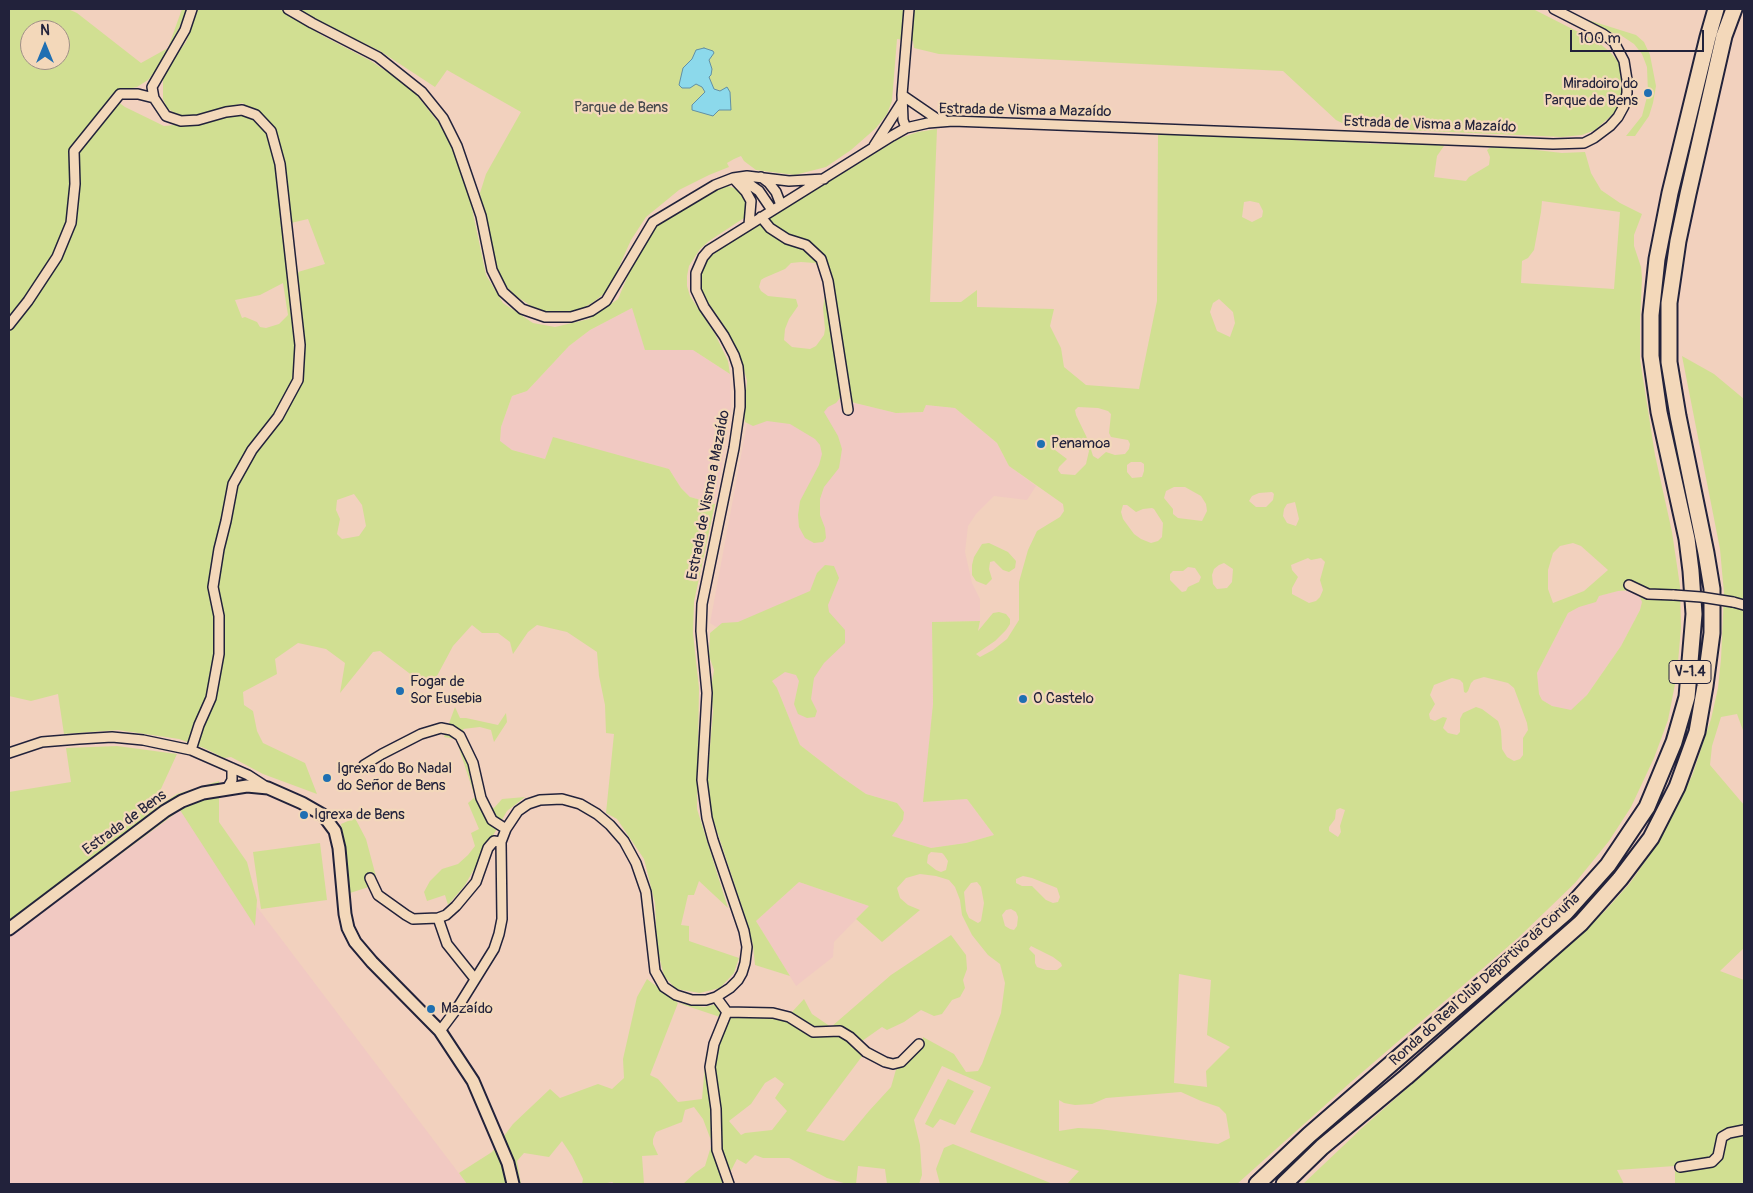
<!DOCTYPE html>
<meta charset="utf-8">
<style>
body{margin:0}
#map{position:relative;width:1753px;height:1193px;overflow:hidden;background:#f2d1be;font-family:Pangolin,sans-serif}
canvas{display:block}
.frame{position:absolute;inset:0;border:10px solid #22223b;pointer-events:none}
.north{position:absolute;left:20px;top:20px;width:50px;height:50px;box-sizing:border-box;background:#f3d8ba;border:1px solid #9f8f87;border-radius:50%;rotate:0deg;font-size:14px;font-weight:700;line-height:20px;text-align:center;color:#22223b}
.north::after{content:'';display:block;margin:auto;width:18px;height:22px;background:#1f6fb2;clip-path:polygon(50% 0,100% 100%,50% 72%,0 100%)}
.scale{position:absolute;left:1570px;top:30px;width:134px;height:22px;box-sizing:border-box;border:2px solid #22223b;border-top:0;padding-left:6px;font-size:15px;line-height:18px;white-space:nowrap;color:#22223b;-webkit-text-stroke:4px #f3d8ba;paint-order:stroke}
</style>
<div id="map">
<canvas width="1753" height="1193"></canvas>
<div class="frame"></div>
<div class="north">N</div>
<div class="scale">100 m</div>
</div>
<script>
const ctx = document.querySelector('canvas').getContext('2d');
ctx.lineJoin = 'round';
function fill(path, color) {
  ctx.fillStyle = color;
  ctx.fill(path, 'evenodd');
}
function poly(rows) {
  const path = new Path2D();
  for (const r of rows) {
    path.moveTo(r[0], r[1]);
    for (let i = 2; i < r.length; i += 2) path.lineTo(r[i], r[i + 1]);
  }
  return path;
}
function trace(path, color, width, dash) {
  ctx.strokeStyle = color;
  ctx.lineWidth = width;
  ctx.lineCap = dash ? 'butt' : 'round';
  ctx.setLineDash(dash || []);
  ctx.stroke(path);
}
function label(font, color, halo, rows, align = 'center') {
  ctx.font = font + ' Pangolin,sans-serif';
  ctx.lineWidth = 4.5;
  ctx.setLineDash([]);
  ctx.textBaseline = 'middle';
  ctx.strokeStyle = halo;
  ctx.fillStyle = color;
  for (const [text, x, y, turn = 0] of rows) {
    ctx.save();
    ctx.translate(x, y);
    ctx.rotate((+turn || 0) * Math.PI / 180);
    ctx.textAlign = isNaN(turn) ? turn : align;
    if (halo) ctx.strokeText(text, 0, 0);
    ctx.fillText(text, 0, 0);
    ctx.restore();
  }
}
fill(poly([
 [632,308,646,350,693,350,730,374,731,412,715,504,690,497,681,488,669,469,553,438,545,459,512,450,500,442,501,427,512,396,527,391,569,346,590,330],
 [840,398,855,403,896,413,923,412,926,405,955,408,997,443,1009,466,1036,486,1027,500,994,496,976,514,968,526,965,552,972,583,980,599,980,621,932,622,933,704,924,802,967,799,994,835,966,843,931,848,891,836,903,820,904,812,897,803,866,794,840,776,800,745,777,688,744,645,710,623,749,413],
 [1633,590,1639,595,1642,602,1640,610,1621,646,1587,695,1571,711,1552,706,1542,700,1539,694,1537,673,1568,613,1598,596,1618,591],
 [182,808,467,1184,9,1184,9,937],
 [799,882,869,906,834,942,833,957,796,986,756,921]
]), '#f1c9c2');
fill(poly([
 [9,9,68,9,77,13,141,63,168,48,182,9,188,9,162,63,148,80,137,87,117,91,110,96,125,107,164,126,207,122,234,115,253,116,243,103,194,116,179,116,167,108,163,99,163,78,170,64,186,42,198,9,280,9,323,36,371,61,411,88,446,132,469,194,486,275,503,303,533,323,555,327,589,319,618,299,640,247,657,225,673,213,711,192,728,186,740,190,746,202,747,216,709,241,700,249,689,266,687,276,687,286,690,296,715,334,728,361,730,374,693,350,645,350,632,308,590,330,569,346,527,391,512,396,501,427,500,441,512,450,545,459,553,437,669,469,681,488,690,497,715,504,694,602,693,633,699,688,697,809,728,908,699,881,694,895,688,895,681,925,689,926,689,941,739,958,734,973,720,988,700,993,676,989,664,976,657,948,655,903,644,859,617,819,606,813,614,734,606,733,605,705,599,676,597,652,567,632,537,625,528,632,513,654,510,642,498,633,482,633,472,625,453,646,430,689,380,651,373,652,340,693,345,663,326,649,298,643,275,659,277,674,243,692,244,705,253,711,257,731,263,743,305,763,317,794,263,774,231,757,224,758,204,748,179,739,118,730,64,734,58,694,31,701,9,696],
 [30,30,60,30,60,60,30,60],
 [308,219,325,264,298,272,291,223],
 [283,283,288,315,279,324,266,328,260,327,257,322,245,317,242,318,235,300,260,295],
 [354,494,362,505,366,526,359,536,342,539,337,534,340,519,336,510,337,500],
 [300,9,1533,9,1598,42,1611,53,1619,63,1622,76,1623,90,1620,103,1613,114,1595,130,1582,135,1562,137,1382,129,1368,125,1344,124,1336,120,1283,71,939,54,914,48,913,41,897,39,892,101,887,114,876,128,851,150,826,167,795,175,756,170,744,161,741,156,734,159,727,163,729,167,709,175,679,190,646,217,631,240,614,278,605,293,592,303,579,310,563,312,547,312,531,306,516,296,506,286,500,274,494,260,480,193,486,174,521,112,447,70,435,87,380,51,312,18],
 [1585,19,1636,35,1644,42,1650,55,1656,86,1653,103,1649,116,1635,136,1626,136,1642,116,1648,93,1647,67,1642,54,1634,44,1622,36,1605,30],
 [937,129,930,302,961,302,977,290,977,307,1054,309,1050,326,1061,348,1064,367,1086,385,1139,389,1157,301,1158,134,1283,138,1302,141,1335,141,1378,144,1446,143,1437,156,1434,177,1466,181,1469,177,1489,165,1490,157,1487,150,1493,145,1562,153,1585,152,1591,173,1601,190,1620,203,1642,214,1634,235,1634,246,1641,267,1642,278,1640,321,1640,359,1655,455,1672,532,1680,586,1681,627,1677,674,1668,720,1654,758,1631,807,1609,841,1575,883,1518,938,1351,1082,1237,1184,1067,1184,1079,1171,970,1132,991,1087,942,1066,914,1120,920,1145,922,1175,919,1184,887,1184,885,1169,858,1166,856,1184,847,1184,827,1178,789,1158,763,1158,755,1155,746,1164,737,1159,724,1184,683,1184,695,1173,705,1166,712,1143,703,1119,694,1107,685,1110,682,1122,656,1132,653,1139,653,1144,658,1155,642,1156,644,1184,615,1184,612,1182,602,1184,582,1184,583,1179,572,1156,562,1141,549,1157,524,1153,517,1161,521,1184,467,1184,459,1173,492,1152,513,1124,550,1089,560,1098,598,1084,612,1089,624,1078,623,1059,637,997,647,979,678,1003,704,1007,725,1002,729,1009,776,1009,791,1013,804,999,812,1014,831,1027,891,975,951,935,966,955,967,969,963,980,965,988,960,997,952,1000,942,1014,934,1016,921,1010,904,1022,887,1030,882,1027,855,1046,863,1055,806,1131,844,1141,869,1111,891,1087,897,1066,921,1046,923,1037,954,1054,966,1072,978,1071,982,1064,1001,1013,1005,983,1000,964,988,955,972,935,962,915,960,900,955,887,949,880,936,876,920,874,906,878,897,888,900,898,908,905,920,910,882,942,856,919,869,906,799,882,756,921,790,976,755,965,753,945,748,925,711,813,707,783,713,711,711,688,714,670,709,656,710,633,722,623,738,622,810,591,817,573,825,565,834,566,839,578,828,605,829,612,845,630,845,643,824,663,814,678,811,699,817,711,815,717,807,718,798,714,794,704,799,681,796,675,785,672,772,681,777,688,800,745,840,776,866,794,897,803,904,812,903,820,892,836,931,848,966,843,994,835,967,799,923,802,933,704,932,622,980,621,978,631,993,613,999,612,1006,614,1010,619,1010,624,1006,630,995,641,976,654,980,657,993,650,1007,639,1019,620,1019,582,1028,550,1037,531,1060,517,1064,511,1063,504,1009,466,997,443,955,408,926,405,923,412,896,413,855,403,840,398,836,403,828,407,824,412,838,436,842,449,839,468,824,487,820,499,820,515,825,528,826,538,823,542,814,543,805,538,799,527,798,515,800,501,819,465,822,454,820,445,815,439,790,424,767,421,753,426,745,422,744,413,747,381,740,356,725,327,705,298,701,288,702,271,705,263,712,255,728,244,900,138,918,132],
 [1250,201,1259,203,1263,211,1262,217,1252,222,1242,217,1244,202],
 [1542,201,1620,212,1614,289,1521,283,1522,261,1528,258,1534,250,1541,212],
 [801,262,815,263,822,272,826,288,823,308,825,329,824,335,816,346,810,349,792,347,784,340,785,329,789,319,798,306,796,299,768,296,761,291,759,287,761,280,764,278,785,269,791,263],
 [1219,299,1233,312,1235,323,1230,337,1217,331,1210,312,1213,303],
 [1078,407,1098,408,1108,411,1111,414,1109,433,1111,437,1128,440,1130,444,1129,449,1125,454,1115,455,1106,452,1098,459,1093,456,1088,440,1076,415,1075,410],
 [1071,438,1078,439,1086,445,1089,451,1086,464,1075,475,1061,474,1058,470,1059,467,1067,459,1055,450,1061,440],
 [1131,462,1141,462,1144,464,1144,471,1142,477,1132,478,1127,472,1127,465],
 [1174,487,1185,487,1201,496,1206,504,1207,511,1202,521,1178,518,1173,514,1173,509,1164,498,1166,491],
 [1272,492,1274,494,1273,500,1266,507,1256,507,1249,501,1252,496,1259,493],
 [1295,502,1299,519,1296,526,1287,523,1283,516,1284,509,1287,504],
 [1123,505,1127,505,1136,512,1143,509,1152,508,1154,509,1163,523,1162,537,1158,541,1151,543,1141,539,1134,534,1123,519,1121,512],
 [1573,543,1581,546,1608,570,1584,591,1553,603,1548,589,1548,570,1553,553,1560,546],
 [1308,558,1311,560,1321,558,1325,562,1320,580,1323,590,1320,597,1316,601,1309,603,1292,594,1292,588,1298,577,1292,570,1291,565],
 [1224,563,1233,569,1232,582,1227,588,1217,589,1213,584,1212,575,1214,569,1219,565],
 [1188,567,1195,568,1201,577,1199,582,1188,587,1186,591,1182,592,1170,580,1170,574,1173,571,1183,571],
 [1632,590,1639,595,1642,602,1640,610,1621,646,1587,695,1571,710,1552,706,1542,700,1539,694,1537,673,1568,613,1579,607,1596,602,1599,596,1618,591],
 [1484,677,1508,683,1514,688,1527,723,1528,730,1523,738,1523,755,1520,759,1514,761,1507,757,1502,749,1501,730,1498,721,1482,709,1476,707,1463,713,1460,719,1460,732,1457,735,1448,733,1443,728,1447,718,1443,717,1435,721,1430,719,1429,714,1435,704,1430,695,1434,685,1452,678,1460,680,1463,683,1464,692,1466,693,1468,691,1471,683,1474,680],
 [1340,808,1345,810,1340,826,1341,832,1338,837,1329,831,1329,827,1335,819,1336,810],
 [931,852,942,853,944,855,948,861,946,870,941,872,936,870,927,863,928,855],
 [1023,876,1032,878,1057,888,1060,897,1058,902,1053,903,1046,900,1032,886,1022,886,1016,883,1016,879],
 [977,882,981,887,984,903,981,921,978,923,969,918,966,911,964,892,971,883],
 [1011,909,1016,912,1018,917,1017,926,1014,930,1010,929,1005,926,1002,915,1006,910],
 [1031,946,1053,957,1061,963,1062,966,1057,970,1046,970,1037,967,1035,963,1035,955,1029,949],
 [1179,974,1211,980,1207,1035,1230,1047,1206,1071,1207,1087,1174,1083],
 [678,1003,720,1017,706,1054,702,1099,678,1102,658,1079,650,1075],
 [775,1077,784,1084,775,1098,787,1111,772,1130,745,1133,741,1135,729,1121,751,1104,765,1083],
 [1181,1092,1201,1101,1219,1107,1226,1114,1230,1138,1218,1144,1099,1129,1078,1128,1059,1131,1059,1100,1064,1103,1075,1105,1092,1104,1106,1098],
 [1682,356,1714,374,1744,399,1744,733,1737,714,1721,717,1712,746,1710,765,1744,805,1744,948,1720,971,1744,980,1744,1182,1741,1184,1675,1184,1675,1166,1617,1170,1624,1184,1303,1184,1362,1128,1522,987,1605,911,1630,883,1651,853,1673,814,1692,776,1711,719,1718,688,1721,659,1724,593,1720,549],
 [989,543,1008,552,1016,561,1015,568,1009,572,1003,570,994,561,990,562,989,569,992,579,986,585,976,581,972,575,972,565,974,557,982,544],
 [455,707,460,718,466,718,498,725,506,713,507,722,494,742,491,730,480,727,463,729,482,793,489,807,494,808,502,799,525,797,507,811,465,885,448,905,445,895,427,901,424,892,430,881,442,869,458,864,468,855,475,846,471,833,479,829,468,803,475,797,456,739,444,737],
 [117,746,177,754,154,804,160,805,177,794,219,781,219,822,247,862,257,900,255,926,180,810,9,937,9,792,71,782,66,748],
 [355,818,366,839,378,884,350,893,346,847,341,824],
 [320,843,327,900,261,909,253,852],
 [948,1079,974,1091,955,1125,940,1119,933,1128,925,1124],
 [953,1144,1053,1184,940,1184,936,1169,944,1148]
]), '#d1df92');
const water = poly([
 [704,48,713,51,714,53,709,60,712,69,711,75,709,77,714,89,720,91,727,87,730,92,731,110,719,110,713,116,692,110,692,105,705,92,702,87,696,84,690,88,682,88,679,85,683,68,692,59,696,50,704,48]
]);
fill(water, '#8cd9eb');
trace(water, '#6290a5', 1);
const street = poly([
 [288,9,312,23,378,57,422,92,443,118,457,146,481,216,492,270,503,292,522,309,545,317,571,317,591,311,606,301,653,222,715,185,733,178,747,176,789,181,824,179],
 [902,95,937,119,943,119],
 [906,128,903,120,902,95,909,9],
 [874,146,902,102],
 [761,177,769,183,776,192,781,205],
 [733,178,746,192,751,201,749,225],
 [736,179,749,184,759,191,772,210],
 [761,217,770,228,787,239,806,245,821,259,828,281,848,410],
 [9,325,28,301,57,257,71,223,75,184,74,151,120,94,138,94,154,98],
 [1629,585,1648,594,1674,595],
 [1733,602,1744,605],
 [191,750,199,725,211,698,219,654,219,616,213,587,219,549,226,521,233,484,252,450,278,417,298,380,300,345,280,164,271,131,256,115,242,110,226,112,198,120,181,121,166,116,154,98,152,87,185,30,192,9],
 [9,753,42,742,79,739,112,737,143,740,191,750,248,775,268,788],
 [364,765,382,754,421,734,441,728,451,730,460,736,473,763,481,798,492,820,506,829],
 [227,789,232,780,232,768],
 [370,878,378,895,406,915,413,919,438,918,446,915,456,906,476,882,488,848,494,841,501,842],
 [438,918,447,944,475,979],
 [716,997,727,1012],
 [440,1031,458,1007,494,949,499,934,502,919,501,842,506,829,518,811,528,804,540,800,562,799,580,804,597,814,610,825,624,841,636,863,646,892,655,971,664,987,676,995,692,1000,706,1000,716,997,730,988,738,980,742,973,745,963,747,947,744,931,713,840,707,818,702,780,707,693,701,631,702,604,734,448,740,407,740,391,738,367,734,355,724,336,704,307,696,290,696,273,703,257,709,250,892,136,906,128,928,123,953,121,1553,144,1584,143,1594,138,1610,126,1618,117,1624,106,1627,93,1627,80,1624,61,1614,42,1603,34,1554,9],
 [1680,1167,1712,1162,1718,1156,1722,1137,1729,1133,1744,1130],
 [729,1184,717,1150,716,1109,710,1067,714,1044,727,1012,773,1013,789,1017,813,1032,840,1031,850,1037,866,1052,885,1062,893,1064,901,1062,919,1044]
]);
const secondary = poly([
 [9,929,165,811,182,801,203,793,247,786,268,788,302,803,323,815,335,831,339,848,345,914,348,928,355,942,372,962,440,1031,473,1081,508,1163,513,1184]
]);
const highway = poly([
 [1257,1184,1309,1135,1566,912,1608,865,1647,807,1674,742,1687,697,1694,614,1691,571,1687,539,1659,412,1651,356,1651,315,1657,259,1670,193,1708,37,1716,9],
 [1284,1184,1322,1147,1406,1077,1581,923,1620,879,1651,838,1677,787,1697,732,1705,686,1712,633,1712,589,1706,553,1678,416,1669,362,1669,303,1678,241,1688,194,1724,36,1734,9]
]);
trace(street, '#22223b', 12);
trace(secondary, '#22223b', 15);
trace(highway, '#22223b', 19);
trace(street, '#f3d8ba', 9);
trace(secondary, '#f3d8ba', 11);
trace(highway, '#f3d8ba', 15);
const streetBridge = poly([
 [1674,595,1701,597,1733,602]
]);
trace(streetBridge, '#22223b', 12, []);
trace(streetBridge, '#f3d8ba', 9);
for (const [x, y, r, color] of [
 [1648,93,5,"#1f6fb2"],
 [1041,444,5,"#1f6fb2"],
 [400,691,5,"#1f6fb2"],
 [1023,699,5,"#1f6fb2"],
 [327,778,5,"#1f6fb2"],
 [304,815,5,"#1f6fb2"],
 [431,1009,5,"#1f6fb2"]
]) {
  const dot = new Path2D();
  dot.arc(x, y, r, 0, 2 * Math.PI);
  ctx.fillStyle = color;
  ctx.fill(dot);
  trace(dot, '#f3d8ba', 2);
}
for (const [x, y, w] of [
 [1690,672,42]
]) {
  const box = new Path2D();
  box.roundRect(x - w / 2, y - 11.5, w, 23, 4);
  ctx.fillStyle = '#f3d8ba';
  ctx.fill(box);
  trace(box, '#22223b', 1);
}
label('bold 14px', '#22223b', null, [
 ["V-1.4",1690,672]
]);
label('15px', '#22223b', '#f3d8ba', [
 ["Miradoiro do",1638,84,"right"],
 ["Parque de Bens",1638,101,"right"],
 ["Penamoa",1051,444],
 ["Fogar de",410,682],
 ["Sor Eusebia",410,699],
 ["O Castelo",1033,699],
 ["Igrexa do Bo Nadal",337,769],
 ["do Señor de Bens",337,786],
 ["Igrexa de Bens",314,815],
 ["Mazaído",441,1009]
], 'left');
label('15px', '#45484c', '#f3d8ba', [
 ["Parque de Bens",621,108]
]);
label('15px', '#22223b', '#f3d8ba', [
 ["Estrada de Visma a Mazaído",1025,111,1],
 ["Estrada de Visma a Mazaído",1430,125,2],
 ["Estrada de Visma a Mazaído",709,495,-79],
 ["Estrada de Bens",125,823,-36],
 ["Ronda do Real Club Deportivo da Coruña",1485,980,-42]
]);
</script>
